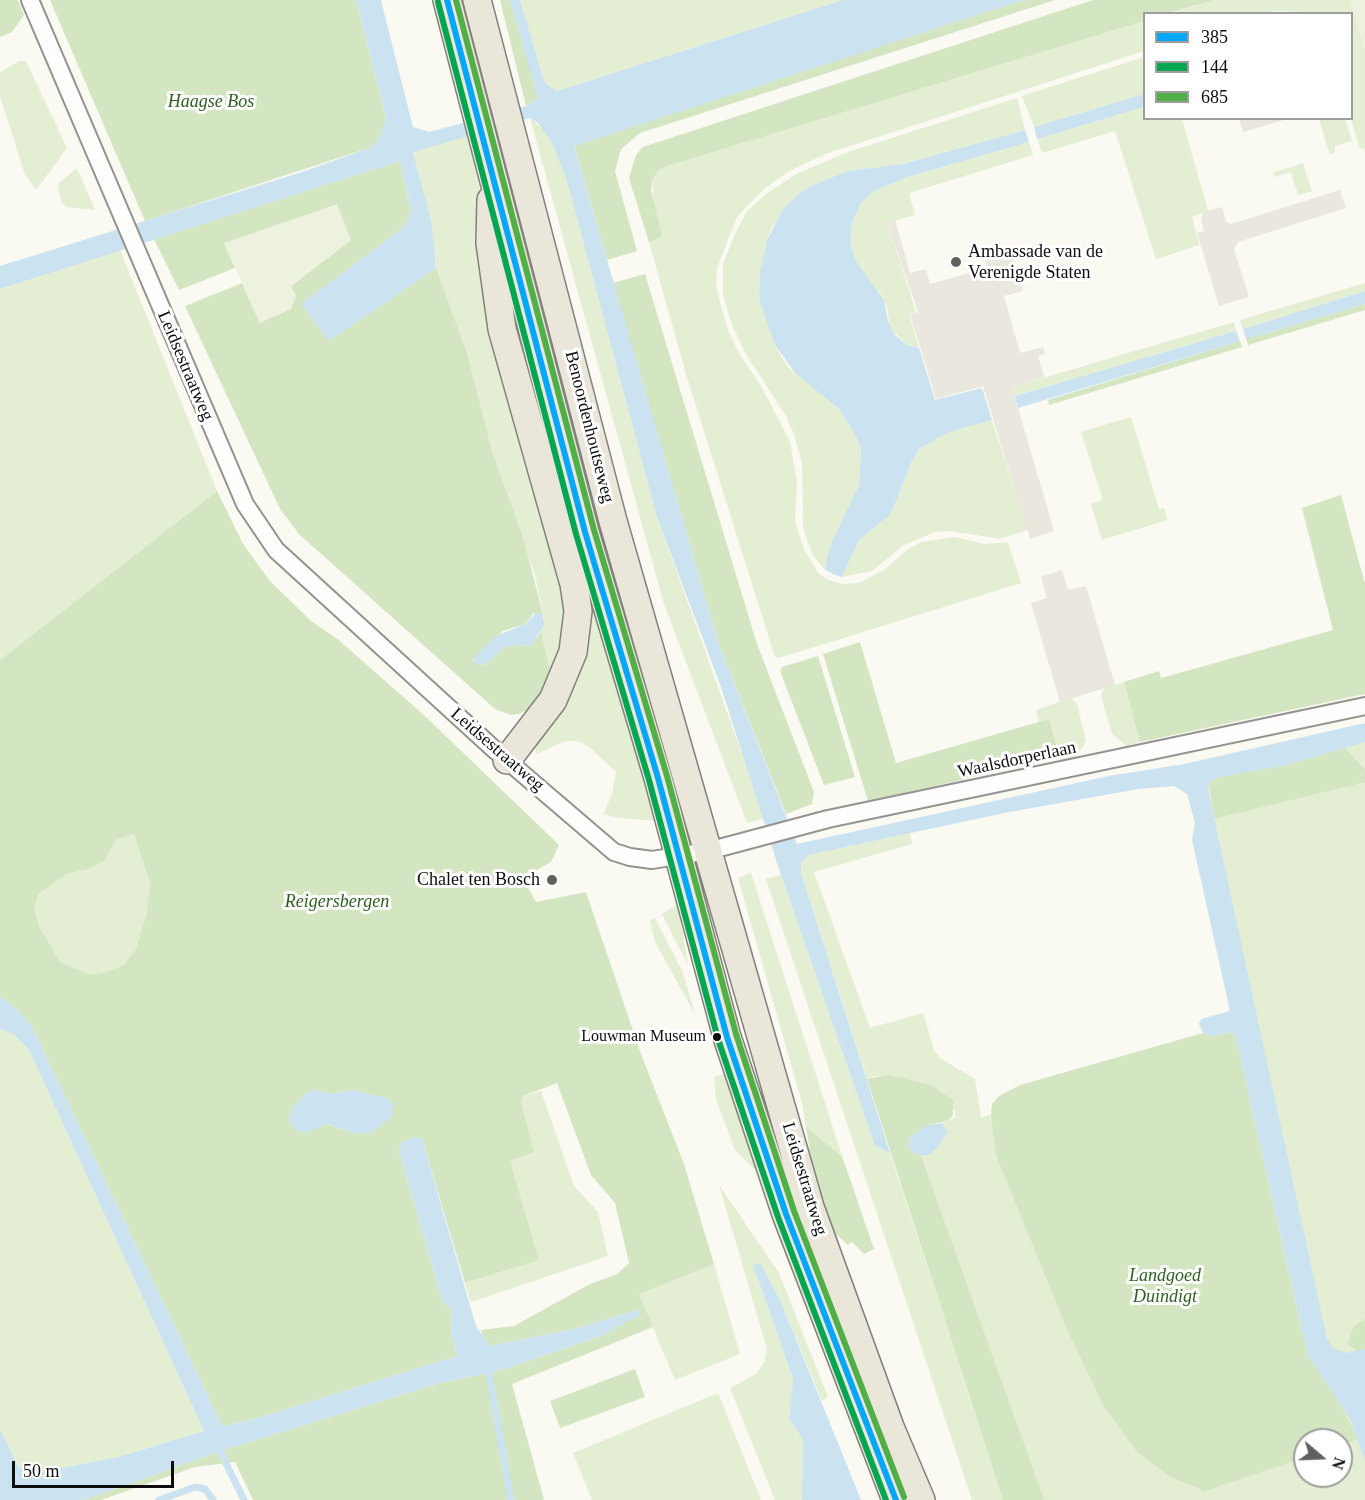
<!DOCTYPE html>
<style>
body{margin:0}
#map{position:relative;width:1365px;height:1500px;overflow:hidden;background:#faf9f2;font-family:Georgia,serif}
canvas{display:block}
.legend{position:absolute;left:1143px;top:12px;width:210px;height:108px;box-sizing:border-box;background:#fff;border:2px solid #9e9e9e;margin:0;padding:8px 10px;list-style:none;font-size:18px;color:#0d0d0d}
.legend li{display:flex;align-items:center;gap:12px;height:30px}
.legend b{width:30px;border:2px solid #9e9e9e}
.north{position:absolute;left:1293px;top:1428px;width:60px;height:60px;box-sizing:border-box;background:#fff;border:2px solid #9e9e9e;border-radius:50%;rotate:109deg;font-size:16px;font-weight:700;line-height:24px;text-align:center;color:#0d0d0d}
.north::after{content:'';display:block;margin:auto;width:21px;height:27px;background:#60605d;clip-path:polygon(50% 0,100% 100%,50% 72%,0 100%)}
.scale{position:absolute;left:12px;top:1461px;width:162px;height:27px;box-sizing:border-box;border:3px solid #0d0d0d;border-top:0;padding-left:8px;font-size:18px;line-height:21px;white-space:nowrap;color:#0d0d0d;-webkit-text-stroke:4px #fff;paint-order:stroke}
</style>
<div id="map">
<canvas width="1365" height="1500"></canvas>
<ul class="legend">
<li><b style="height:8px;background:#00a7ff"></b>385</li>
<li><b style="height:8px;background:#00a651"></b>144</li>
<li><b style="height:8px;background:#50af46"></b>685</li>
</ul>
<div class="north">N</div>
<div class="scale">50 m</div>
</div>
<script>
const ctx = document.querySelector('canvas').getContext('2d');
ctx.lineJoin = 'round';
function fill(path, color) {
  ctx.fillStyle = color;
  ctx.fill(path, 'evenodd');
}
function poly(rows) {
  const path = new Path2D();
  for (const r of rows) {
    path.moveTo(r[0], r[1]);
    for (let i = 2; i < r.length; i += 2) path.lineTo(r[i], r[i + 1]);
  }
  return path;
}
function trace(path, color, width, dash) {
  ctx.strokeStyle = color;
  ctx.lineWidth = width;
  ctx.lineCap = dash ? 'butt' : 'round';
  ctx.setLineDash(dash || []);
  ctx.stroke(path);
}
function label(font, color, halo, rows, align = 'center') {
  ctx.font = font + ' Georgia,serif';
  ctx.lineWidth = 6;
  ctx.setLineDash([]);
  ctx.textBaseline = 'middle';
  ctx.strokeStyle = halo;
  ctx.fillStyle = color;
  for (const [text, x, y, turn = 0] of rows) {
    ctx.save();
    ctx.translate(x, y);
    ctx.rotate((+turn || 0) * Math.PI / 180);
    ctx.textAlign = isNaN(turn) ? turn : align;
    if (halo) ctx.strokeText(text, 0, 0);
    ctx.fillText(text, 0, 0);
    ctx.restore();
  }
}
fill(poly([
 [520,0,843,0,557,91,546,84,543,77],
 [1214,0,1358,0,1365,25,1365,153,1363,148,1360,149,1351,119,1352,14,1276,11,1262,14,1169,14],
 [1144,21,1144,51,825,154,786,173,764,189,737,217,717,268,716,285,721,307,729,333,740,355,760,384,790,442,797,482,795,521,804,550,818,573,828,580,843,584,859,583,884,570,907,550,921,542,955,537,984,544,1008,542,1021,583,779,658,775,657,686,374,649,242,662,237,653,206,653,178,659,170,667,166],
 [1144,57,1144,94,1034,127,1022,96],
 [20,61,26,61,67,148,36,190,25,175,0,96,0,72],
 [1017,98,1025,130,903,164,847,171,809,187,795,197,772,227,767,240,760,271,759,299,774,343,787,366,839,409,856,436,861,451,859,485,827,557,825,570,812,554,803,527,802,463,795,437,786,416,746,354,732,325,723,295,723,264,734,236,747,211,766,194,798,173,848,152],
 [1144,107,1144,118,1182,119,1208,211,1192,217,1199,245,1156,259,1115,131,1042,153,1037,139],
 [530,118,545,131,552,143,566,178,657,517,765,818,747,823,664,604],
 [1319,119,1345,119,1352,141,1335,146,1335,152,1330,155],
 [467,135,486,215,566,603,564,639,551,676,541,631,544,618,535,575,492,451,468,356,436,268,432,224,413,152],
 [1029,142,1033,155,909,193,915,215,887,223,916,312,909,314,919,348,907,345,890,328,887,307,880,293,865,277,856,261,850,242,853,221,861,203,874,191,907,177],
 [1303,163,1312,191,1298,195,1291,172,1274,177,1273,173],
 [77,168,95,210,67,207,62,203,58,190,59,183],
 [120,250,217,491,0,660,0,289],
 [1365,283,1365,291,1243,329,1240,320],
 [1234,322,1236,331,1015,396,1012,387],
 [1131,417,1159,509,1164,508,1167,520,1102,540,1091,504,1103,500,1081,432],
 [992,420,1028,530,1000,539,951,531,935,532,904,545,872,571,842,577,859,540,891,514,911,463,919,449,949,432],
 [585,582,655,821,619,818,603,814,612,795,616,772,588,746,578,741,565,741,537,754,535,749],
 [1124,682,1140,742,1127,746,1112,734,1101,696,1104,688],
 [1070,698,1077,704,1086,741,1076,758,1061,762,1049,719,1039,722,1036,710],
 [1365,727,1365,1500,1030,1500,921,1157,938,1147,948,1133,942,1123,955,1118,955,1110,877,1076,867,1079,801,873,801,863,808,855,910,833,912,844,814,872,870,1028,923,1013,934,1050,940,1058,975,1079,981,1118,991,1114,994,1132,1248,1047,1184,768],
 [1305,1440,1341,1440,1341,1476,1305,1476],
 [134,834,150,883,147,912,136,949,124,965,105,973,88,974,60,962,40,928,34,910,37,894,67,874,89,869,104,861,116,840],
 [751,873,842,1156,806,1127,802,1103,738,878],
 [781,875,875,1146,890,1153,1003,1500,972,1500,766,879],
 [678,904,688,965,662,914],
 [655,918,683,973,695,1014,655,942,650,920],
 [0,1029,14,1035,29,1050,204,1431,118,1457,36,1475,28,1475,18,1466,0,1429],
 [726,1073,759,1168,753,1168,735,1150,716,1099,714,1077],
 [541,1091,574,1186,598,1212,608,1256,471,1302,465,1283,539,1260,510,1161,534,1152,520,1102,523,1096],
 [719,1185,779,1273,828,1397,822,1401,780,1300,753,1265,793,1379,789,1419,803,1440,802,1500,775,1500,730,1388,756,1374,764,1362,767,1349],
 [714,1264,740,1354,675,1380,639,1294],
 [718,1393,761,1500,592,1500,573,1453]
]), '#e3eed3');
fill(poly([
 [0,0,18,0,24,15,12,32,0,37],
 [50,0,356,0,386,118,383,128,377,142,369,148,145,221],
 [500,0,510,0,536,84,538,98,526,106],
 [1023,0,1055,0,640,133,621,149,615,171,637,251,607,260,574,145],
 [1093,0,1214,0,1169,13,1144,14,1144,21,667,166,659,170,653,178,651,190,662,237,649,242,629,178,636,155,643,147],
 [400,161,411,211,404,227,301,305,385,301,436,268,468,356,492,451,525,544,543,615,534,613,525,624,503,631,473,660,483,665,505,647,513,645,531,646,541,631,551,676,533,707,519,714,511,715,495,709,300,535,280,509,185,306,242,283,260,323,291,286,351,240,224,243,235,268,179,290,154,239],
 [645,274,757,644,814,792,812,804,786,814,718,642,613,283],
 [1365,304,1365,310,1248,345,1246,339],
 [1240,341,1242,347,1049,405,1048,400],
 [217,491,243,544,270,581,311,621,340,641,427,718,559,845,551,862,523,878,536,902,586,892,641,1054,684,1164,714,1264,639,1294,653,1327,512,1384,544,1500,253,1500,235,1462,195,1467,101,1500,84,1500,220,1451,440,1383,501,1370,601,1336,638,1310,574,1329,490,1346,484,1340,481,1330,514,1326,588,1285,617,1274,629,1263,615,1203,591,1175,557,1083,523,1096,521,1102,534,1152,510,1161,539,1260,465,1283,422,1139,402,1142,399,1151,443,1303,452,1309,451,1332,457,1356,255,1419,222,1426,31,1025,16,1009,0,996,0,660],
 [134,834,150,883,147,912,136,949,124,965,104,973,88,974,60,962,40,928,34,910,38,894,67,874,89,869,104,861,116,840],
 [353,1090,354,1133,326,1124,300,1100,306,1093,330,1094],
 [1341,495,1365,584,1365,694,1140,742,1124,682,1159,671,1161,678,1333,630,1302,508],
 [860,642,896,763,1049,719,1060,758,868,801,823,654],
 [818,656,855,777,824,785,780,671,782,667],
 [1345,748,1365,770,1365,782,1214,819,1209,782,1219,777,1287,765],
 [1229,1032,1235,1034,1301,1328,1358,1439,1341,1445,1341,1440,1305,1440,1305,1457,1205,1491,1171,1477,1137,1452,1103,1405,1067,1329,996,1155,991,1114,992,1104,999,1096,1020,1085,1203,1033,1213,1036],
 [888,1075,931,1085,953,1100,953,1116,947,1121,928,1125,912,1152,921,1156,1044,1500,1003,1500,867,1079],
 [806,1127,842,1156,874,1249,864,1254,852,1242,848,1245,830,1229,813,1170],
 [1365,1319,1365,1349,1358,1351,1348,1344,1350,1335,1354,1326],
 [635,1369,645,1397,560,1428,550,1401]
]), '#d4e5c2');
fill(poly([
 [1349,0,1365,0,1365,51],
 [337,204,351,240,291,285,296,296,291,309,260,323,224,243]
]), '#ecf2dd');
fill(poly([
 [1239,119,1239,118,1287,119,1243,132],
 [1340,190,1346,208,1238,242,1234,249,1249,297,1219,306,1197,233,1204,231,1201,219,1203,212,1222,207,1226,222,1231,224],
 [895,220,910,273,926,269,930,284,987,268,984,257,1010,249,1023,291,1004,296,1020,353,1043,347,1045,354,1038,356,1044,377,1012,387,1054,531,1030,539,983,386,936,399,910,314,918,312,887,223],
 [1062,570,1068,590,1086,586,1115,685,1060,702,1031,603,1047,598,1041,577]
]), '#eae7de');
fill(poly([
 [356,0,381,0,413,127,429,132,526,106,538,98,510,0,520,0,543,77,546,84,557,91,843,0,1023,0,574,146,718,642,797,844,1109,776,1184,764,1365,723,1365,742,1287,765,1219,777,1209,782,1208,790,1327,1339,1333,1348,1346,1353,1365,1349,1365,1460,1350,1419,1308,1356,1235,1034,1229,1032,1213,1036,1203,1033,1199,1024,1201,1019,1230,1011,1192,840,1195,823,1187,794,1174,786,1139,789,1009,812,808,855,801,863,801,873,890,1153,875,1146,781,875,721,687,657,517,566,178,552,143,538,123,530,118,413,152,432,224,436,268,329,341,301,304,404,227,411,211,400,161,0,289,0,266,305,171,369,148,377,142,386,118],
 [1144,94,1144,107,1037,139,1034,127],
 [1025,130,1029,142,907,177,874,191,861,203,853,220,850,242,856,261,884,300,888,321,895,335,907,345,919,348,935,400,982,388,992,420,949,432,919,449,911,463,891,514,859,540,842,577,835,575,825,570,827,557,832,542,859,485,861,451,856,436,839,409,795,373,774,343,759,299,760,271,767,240,782,211,795,197,809,187,847,171,903,164],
 [1365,291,1365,304,1246,339,1243,329],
 [1236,331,1240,341,1018,408,1015,396],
 [537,612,543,615,544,625,531,646,513,645,505,647,487,663,480,665,474,662,476,655,496,636,525,624],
 [0,996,16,1009,31,1025,222,1426,255,1419,457,1356,451,1332,452,1309,443,1303,399,1151,402,1142,415,1137,422,1139,476,1326,490,1346,574,1329,638,1310,641,1314,601,1336,501,1370,440,1383,220,1451,84,1500,0,1500,0,1429,18,1466,28,1475,118,1457,204,1431,29,1050,14,1035,0,1029],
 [314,1090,330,1094,353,1090,386,1098,394,1104,391,1117,371,1133,354,1133,327,1124,305,1133,294,1129,289,1119,293,1107,306,1093],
 [942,1123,948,1133,938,1147,928,1155,921,1156,912,1152,908,1147,910,1137,928,1125],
 [760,1263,780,1300,861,1500,802,1500,803,1440,789,1419,793,1379,753,1265]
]), '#cbe3f1');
trace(poly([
 [489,1372,511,1500],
 [220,1451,244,1500],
 [159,1500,195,1487,205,1489,213,1500]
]), '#cbe3f1', 7);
const minor = poly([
 [30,0,245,504,276,550,496,751,614,852,630,857,652,860,708,851,828,819,1365,706]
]);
const primary = poly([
 [447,0,585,532,658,778,727,1037,786,1214,896,1500],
 [477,0,613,521,810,1207,890,1427,921,1500],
 [491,200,490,243,502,329,574,584,578,611,573,652,553,700,507,760]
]);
trace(minor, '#949390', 20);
trace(primary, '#81817d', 30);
trace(minor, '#fefefd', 16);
trace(primary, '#eae6da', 27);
trace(poly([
 [447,0,585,532,658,778,727,1037,786,1214,896,1500]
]), '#00a7ff', 6);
trace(poly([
 [438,2,576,534,649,780,718,1039,778,1217,886,1500]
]), '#00a651', 6);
trace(poly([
 [456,0,594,530,667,776,736,1034,794,1211,904,1497]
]), '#50af46', 6);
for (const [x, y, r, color] of [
 [956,262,6,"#60605d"],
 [552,880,6,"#60605d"],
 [717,1037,5,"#0d0d0d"]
]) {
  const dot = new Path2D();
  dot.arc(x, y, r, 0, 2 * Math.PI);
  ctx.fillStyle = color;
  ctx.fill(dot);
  trace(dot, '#fff', 2);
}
label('16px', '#0d0d0d', '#fff', [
 ["Louwman Museum",706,1037]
], 'right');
label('italic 18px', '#2e5f22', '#fff', [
 ["Haagse Bos",211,102],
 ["Reigersbergen",337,902],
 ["Landgoed",1165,1276],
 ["Duindigt",1165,1297]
]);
label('18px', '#0d0d0d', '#fff', [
 ["Ambassade van de",968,252],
 ["Verenigde Staten",968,273],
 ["Chalet ten Bosch",540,880,"right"]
], 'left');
label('18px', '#0d0d0d', '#fff', [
 ["Leidsestraatweg",185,366,67],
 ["Benoordenhoutseweg",589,427,76],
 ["Leidsestraatweg",497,750,41],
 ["Waalsdorperlaan",1017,760,-12],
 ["Leidsestraatweg",804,1179,73]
]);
</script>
